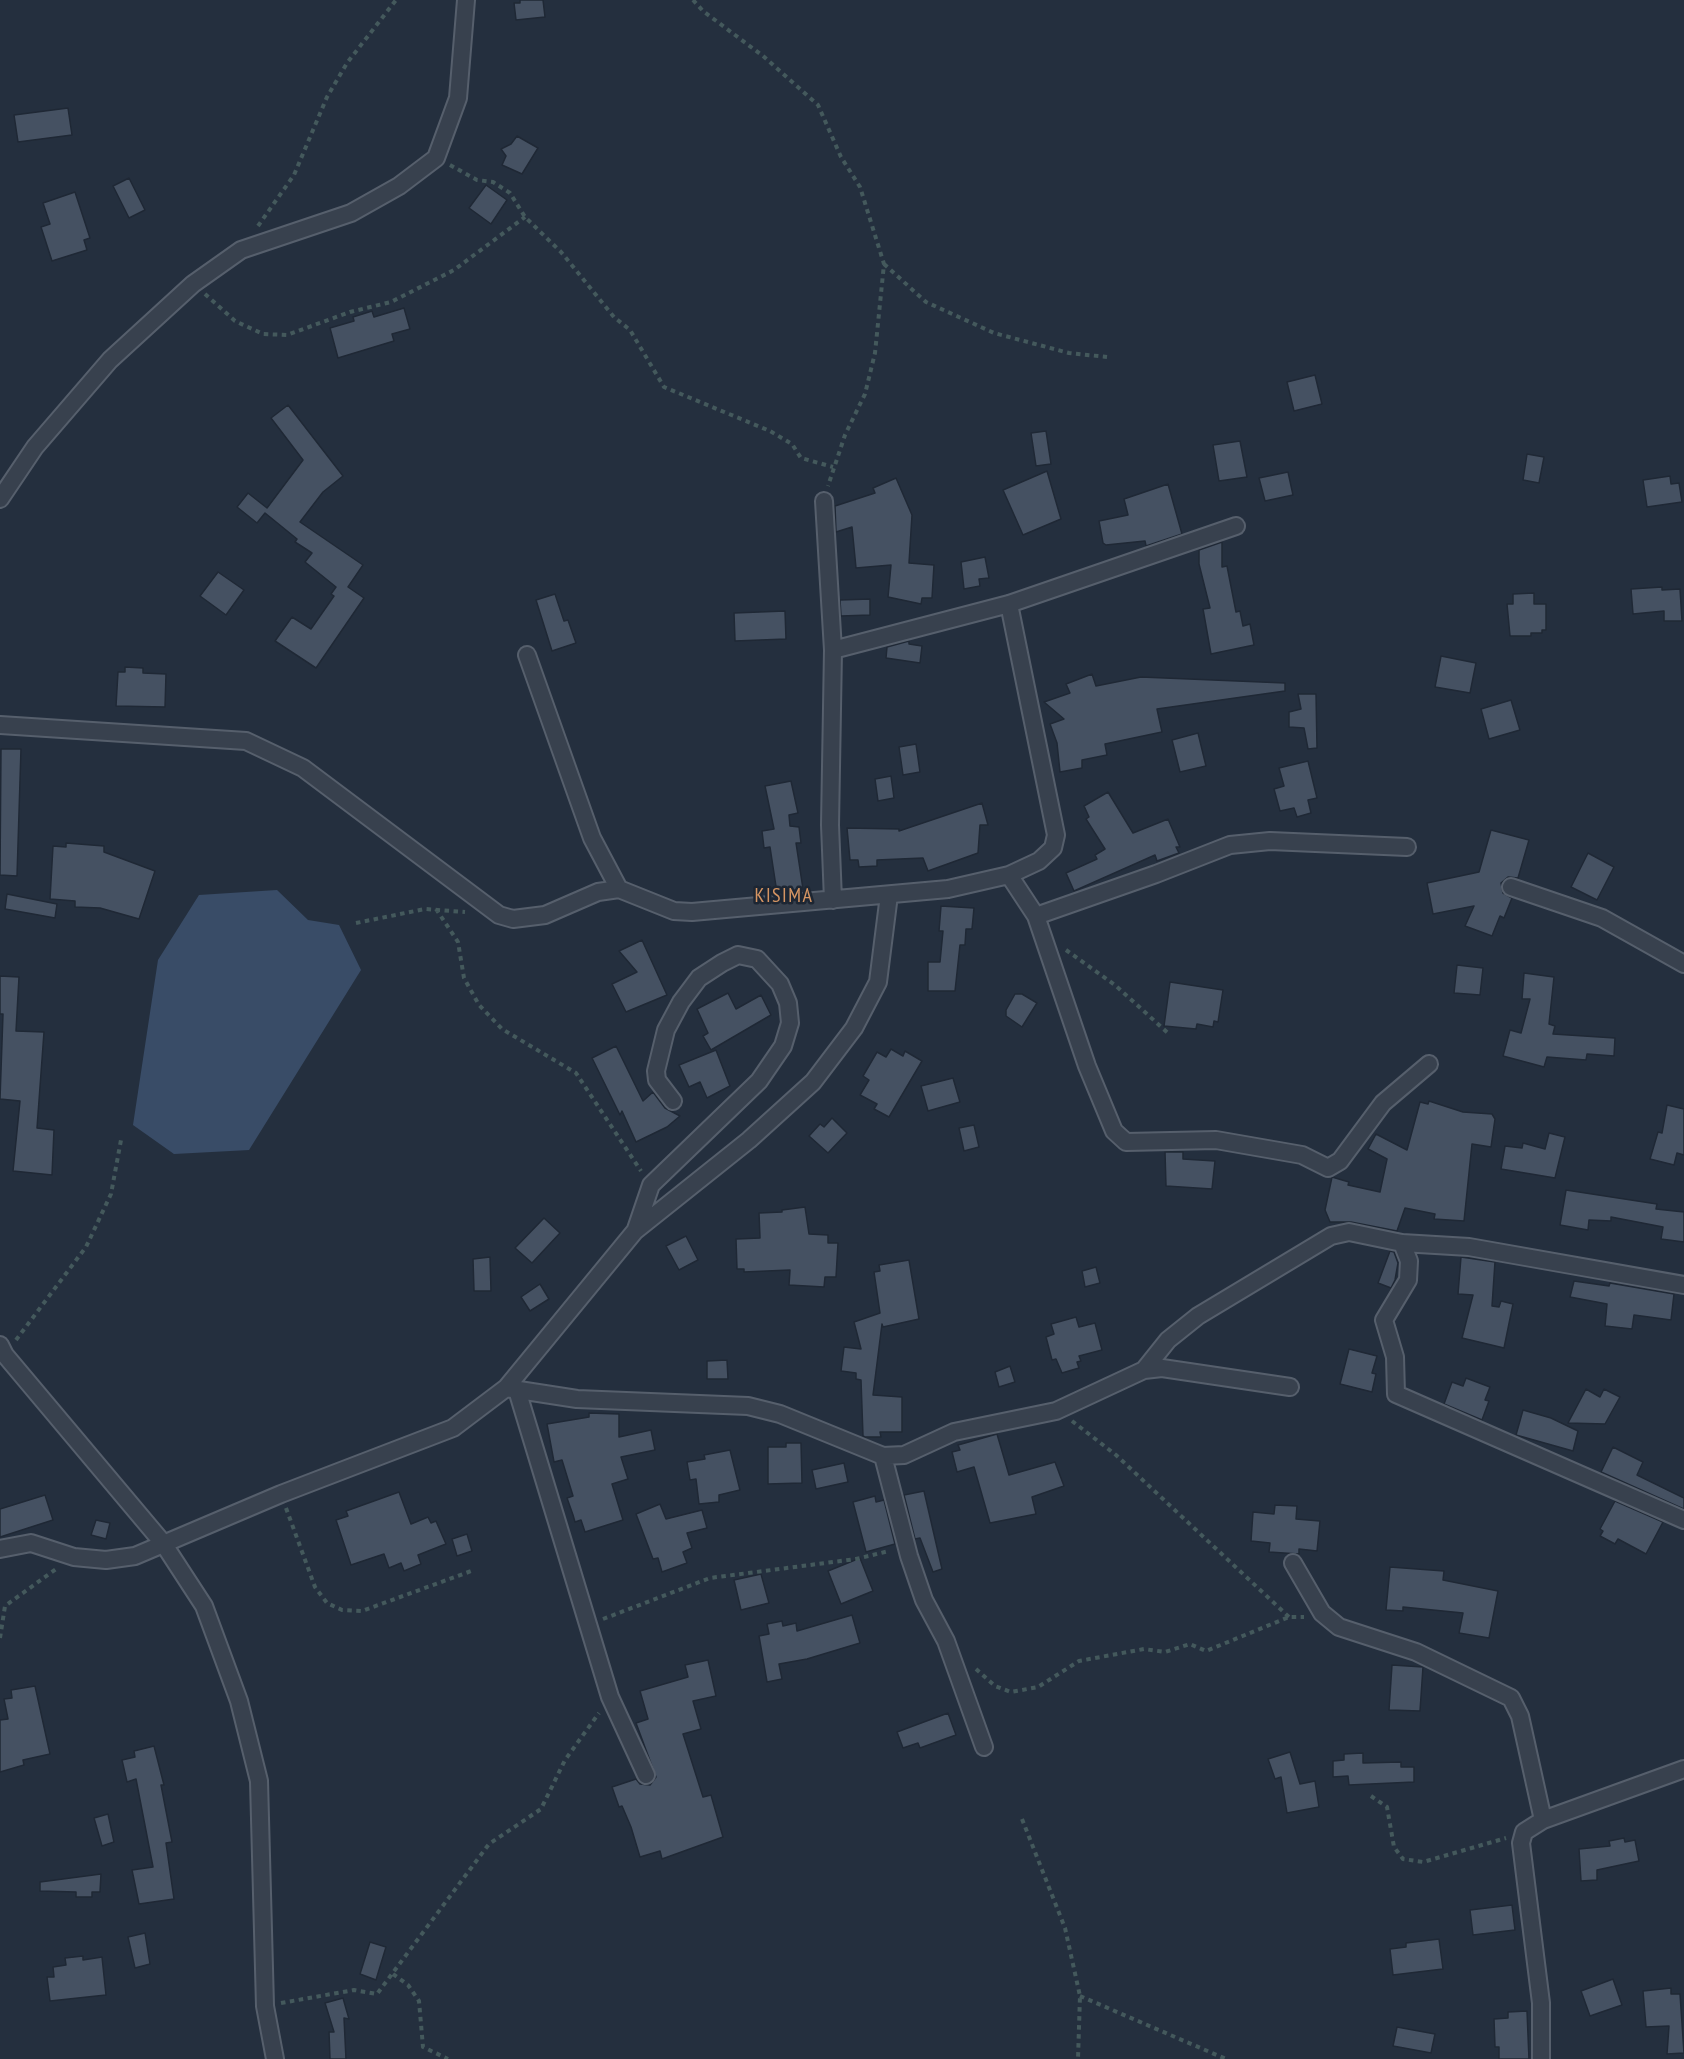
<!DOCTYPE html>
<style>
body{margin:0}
canvas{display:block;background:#242f3e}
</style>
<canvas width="1684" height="2059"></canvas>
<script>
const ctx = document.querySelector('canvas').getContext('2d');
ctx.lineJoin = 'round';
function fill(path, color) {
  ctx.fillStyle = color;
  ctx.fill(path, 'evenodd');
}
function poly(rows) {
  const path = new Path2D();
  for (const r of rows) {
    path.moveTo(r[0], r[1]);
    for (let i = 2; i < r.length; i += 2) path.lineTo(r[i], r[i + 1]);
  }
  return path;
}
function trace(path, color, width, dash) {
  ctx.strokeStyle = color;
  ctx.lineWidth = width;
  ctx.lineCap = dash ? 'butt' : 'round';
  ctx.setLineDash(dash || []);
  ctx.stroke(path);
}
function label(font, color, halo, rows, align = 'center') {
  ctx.font = font + ' "PT Sans Narrow",sans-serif';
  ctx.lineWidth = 5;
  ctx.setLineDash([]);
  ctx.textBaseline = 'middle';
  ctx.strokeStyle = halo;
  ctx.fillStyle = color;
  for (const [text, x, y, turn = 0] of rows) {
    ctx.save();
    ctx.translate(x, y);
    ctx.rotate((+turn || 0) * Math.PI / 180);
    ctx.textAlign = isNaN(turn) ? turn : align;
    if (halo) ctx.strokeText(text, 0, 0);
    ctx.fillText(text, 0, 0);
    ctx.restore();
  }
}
fill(poly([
 [277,890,308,920,339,925,361,970,249,1150,174,1154,133,1125,158,960,199,895]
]), '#394c67');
const building = poly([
 [520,0,543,0,545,17,516,20,514,3,520,3,520,0],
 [68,108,72,135,18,142,14,115,68,108],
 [517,136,538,148,522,174,502,165,506,156,501,149,511,144,517,136],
 [129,178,145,210,129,218,113,186,129,178],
 [486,185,507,200,491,224,469,208,486,185],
 [75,192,90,238,84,240,87,250,52,261,41,227,50,224,43,203,75,192],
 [404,308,410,329,392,334,394,341,338,358,330,328,354,321,353,317,372,311,374,317,404,308],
 [1315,375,1322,404,1294,411,1287,382,1315,375],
 [288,405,343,476,323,492,300,522,363,565,348,587,364,598,316,668,275,641,292,617,311,629,334,596,331,594,336,587,305,562,312,553,295,542,297,539,265,513,257,523,237,507,248,493,267,508,303,460,271,418,288,405],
 [1046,431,1051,464,1036,466,1031,433,1046,431],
 [1240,441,1247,477,1219,481,1213,445,1240,441],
 [1527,454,1544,457,1539,483,1523,480,1527,454],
 [1047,471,1061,519,1023,535,1003,490,1047,471],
 [1288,472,1293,495,1265,501,1259,478,1288,472],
 [1670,476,1671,484,1679,483,1682,502,1647,507,1643,480,1670,476],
 [896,478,912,515,909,563,934,565,932,598,922,598,921,604,888,597,891,565,856,568,852,527,836,532,835,506,875,493,873,488,896,478],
 [1168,484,1182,534,1146,546,1145,541,1106,545,1103,543,1099,521,1128,515,1124,499,1168,484],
 [1222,542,1222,567,1227,566,1236,612,1240,611,1243,626,1250,624,1254,645,1211,654,1203,609,1210,608,1199,564,1199,550,1222,542],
 [985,557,989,578,979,579,980,586,964,589,961,562,985,557],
 [218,572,244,590,226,615,200,596,218,572],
 [1662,587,1662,590,1680,589,1682,621,1664,621,1664,611,1633,614,1631,589,1662,587],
 [1534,593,1534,604,1546,604,1546,630,1542,630,1542,633,1531,633,1531,636,1510,636,1507,604,1513,604,1513,594,1534,593],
 [555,594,564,621,568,620,576,643,552,651,536,600,555,594],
 [870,599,870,615,841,616,840,600,870,599],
 [785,611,786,639,735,641,734,613,785,611],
 [909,641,909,644,922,646,920,663,886,658,887,647,909,641],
 [1441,656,1476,663,1470,693,1435,687,1441,656],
 [125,667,143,668,143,673,166,674,165,707,116,706,118,672,125,672,125,667],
 [1092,674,1096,686,1141,677,1285,683,1285,691,1157,709,1162,732,1105,744,1107,755,1082,760,1082,768,1060,772,1057,743,1050,724,1064,719,1044,702,1070,693,1066,684,1092,674],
 [1298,694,1316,694,1317,748,1308,749,1304,728,1289,727,1289,712,1301,709,1298,694],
 [1511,700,1520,730,1489,739,1481,709,1511,700],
 [1198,733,1206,766,1180,772,1172,740,1198,733],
 [916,744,920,772,903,775,899,747,916,744],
 [1,749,21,749,17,876,0,875,1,749],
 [1308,761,1317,798,1308,800,1311,813,1297,817,1294,808,1280,811,1274,789,1284,786,1279,768,1308,761],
 [891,776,894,798,878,801,875,779,891,776],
 [791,781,798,813,789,815,790,826,799,827,801,843,796,843,803,889,777,893,770,847,764,848,762,831,774,829,765,786,791,781],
 [1108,792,1133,833,1168,819,1180,847,1176,847,1179,853,1157,861,1155,855,1074,891,1066,873,1097,859,1095,855,1105,849,1086,819,1089,817,1084,806,1108,792],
 [982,803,988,825,980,825,978,853,928,871,923,858,877,860,877,866,859,867,858,860,850,860,847,828,899,829,899,831,982,803],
 [1491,830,1529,840,1518,878,1508,877,1501,883,1503,893,1512,898,1504,918,1500,916,1492,936,1465,926,1474,906,1433,914,1427,883,1479,872,1491,830],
 [66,843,104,846,104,852,155,871,139,919,100,908,75,907,75,901,50,899,53,846,66,847,66,843],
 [1588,853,1614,867,1597,900,1571,887,1588,853],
 [7,894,57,904,55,918,5,909,7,894],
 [941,906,974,908,972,929,966,929,965,945,960,945,955,991,928,991,928,962,940,962,943,931,939,931,941,906],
 [642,940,667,995,626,1012,612,984,637,972,619,951,642,940],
 [1457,965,1483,968,1480,995,1454,993,1457,965],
 [1524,973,1554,977,1549,1024,1555,1026,1553,1034,1615,1038,1614,1056,1587,1054,1586,1060,1547,1057,1544,1067,1503,1056,1510,1030,1521,1033,1530,999,1522,999,1524,973],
 [0,976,19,977,16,1031,44,1032,37,1128,54,1130,52,1175,13,1171,20,1101,0,1099,3,1014,0,1014,0,976],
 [1170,982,1223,990,1218,1022,1214,1021,1213,1027,1197,1024,1196,1029,1164,1026,1170,982],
 [728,993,736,1009,761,995,771,1015,711,1050,703,1036,708,1033,697,1009,728,993],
 [1015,994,1022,994,1037,1003,1022,1027,1006,1016,1006,1010,1015,994],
 [616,1046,643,1101,653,1092,665,1108,680,1116,667,1127,636,1142,622,1111,620,1115,592,1058,616,1046],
 [891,1049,903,1056,905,1051,922,1061,889,1117,874,1109,877,1104,860,1095,869,1080,863,1076,877,1052,886,1057,891,1049],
 [716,1050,730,1086,707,1098,700,1082,689,1087,679,1065,716,1050],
 [953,1078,960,1102,928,1111,921,1086,953,1078],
 [1429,1101,1463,1112,1492,1114,1495,1119,1491,1147,1472,1144,1464,1221,1434,1219,1435,1214,1405,1208,1397,1231,1351,1222,1330,1222,1325,1210,1332,1177,1349,1182,1348,1185,1380,1192,1387,1159,1368,1149,1376,1134,1407,1150,1420,1102,1428,1104,1429,1101],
 [1667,1105,1684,1109,1684,1155,1677,1153,1674,1165,1650,1159,1658,1132,1662,1133,1667,1105],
 [832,1118,847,1133,828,1153,809,1136,820,1124,824,1127,832,1118],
 [974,1125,979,1147,964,1151,959,1128,974,1125],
 [1549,1133,1565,1137,1555,1178,1501,1169,1505,1146,1522,1148,1523,1143,1545,1149,1549,1133],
 [1165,1152,1183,1152,1183,1159,1215,1161,1212,1189,1166,1186,1165,1152],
 [1566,1190,1657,1204,1656,1209,1684,1212,1684,1242,1661,1239,1663,1227,1611,1217,1611,1221,1589,1220,1588,1230,1560,1225,1566,1190],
 [805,1207,809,1234,828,1235,828,1243,838,1243,836,1277,825,1277,824,1287,789,1285,790,1270,744,1272,744,1269,737,1269,736,1239,760,1238,759,1213,782,1212,782,1210,805,1207],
 [544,1218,560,1233,532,1263,515,1248,544,1218],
 [686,1236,698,1260,679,1270,666,1246,686,1236],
 [1390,1251,1394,1252,1398,1263,1395,1280,1391,1288,1378,1283,1390,1251],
 [490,1257,491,1291,474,1291,473,1259,490,1257],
 [1461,1257,1495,1262,1492,1306,1499,1307,1501,1301,1513,1304,1504,1348,1462,1338,1473,1295,1458,1294,1461,1257],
 [909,1260,919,1319,883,1327,882,1324,873,1395,902,1397,902,1432,880,1432,881,1437,865,1437,863,1436,861,1380,856,1379,856,1373,841,1371,844,1347,861,1349,854,1322,880,1313,874,1272,880,1271,879,1265,909,1260],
 [1096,1267,1100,1283,1085,1287,1082,1271,1096,1267],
 [1574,1281,1609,1286,1610,1283,1674,1294,1671,1320,1634,1315,1632,1329,1605,1326,1607,1304,1570,1297,1574,1281],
 [540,1284,549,1299,530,1311,521,1297,540,1284],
 [1076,1317,1079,1327,1095,1323,1102,1350,1079,1356,1081,1361,1077,1362,1079,1368,1062,1373,1056,1359,1052,1360,1046,1337,1054,1334,1051,1324,1076,1317],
 [1349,1349,1377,1356,1372,1373,1376,1374,1372,1392,1340,1384,1349,1349],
 [727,1360,728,1379,707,1379,707,1361,727,1360],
 [1010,1366,1015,1382,999,1387,995,1372,1010,1366],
 [1466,1378,1490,1387,1485,1400,1489,1401,1482,1420,1444,1404,1452,1382,1463,1386,1466,1378],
 [1586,1389,1600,1397,1604,1389,1620,1397,1605,1424,1568,1423,1586,1389],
 [1523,1410,1551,1418,1578,1431,1573,1451,1516,1435,1523,1410],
 [589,1413,619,1414,619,1437,651,1430,655,1450,621,1457,628,1479,612,1484,623,1520,585,1532,581,1520,575,1522,573,1515,567,1498,573,1496,562,1460,554,1462,547,1424,589,1417,589,1413],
 [997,1434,1009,1475,1055,1462,1064,1486,1032,1497,1036,1514,990,1523,974,1467,957,1472,952,1452,960,1450,958,1445,997,1434],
 [786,1443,801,1443,802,1483,768,1484,768,1447,786,1447,786,1443],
 [1613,1447,1643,1462,1637,1475,1684,1498,1684,1509,1601,1472,1613,1447],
 [730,1450,740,1490,719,1495,719,1502,699,1504,696,1479,690,1480,687,1462,705,1459,704,1455,730,1450],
 [844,1463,848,1482,816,1489,812,1470,844,1463],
 [924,1491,942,1569,933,1572,920,1538,915,1539,904,1495,924,1491],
 [399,1492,411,1524,428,1517,431,1523,436,1521,446,1544,418,1555,421,1564,404,1571,401,1563,389,1568,384,1554,351,1565,336,1520,348,1516,346,1511,399,1492],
 [45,1495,53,1520,0,1537,0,1509,45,1495],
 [875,1496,876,1502,884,1500,895,1544,866,1552,853,1502,875,1496],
 [1615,1501,1663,1522,1646,1554,1618,1539,1615,1544,1600,1536,1603,1531,1600,1529,1615,1501],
 [660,1504,666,1519,702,1510,707,1528,687,1533,692,1548,683,1552,687,1563,662,1572,658,1558,653,1559,636,1514,660,1504],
 [1275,1505,1297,1506,1296,1519,1320,1521,1317,1551,1299,1549,1299,1554,1269,1552,1270,1543,1251,1541,1253,1512,1274,1514,1275,1505],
 [96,1520,110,1523,106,1539,91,1535,96,1520],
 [467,1534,472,1551,457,1556,452,1539,467,1534],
 [860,1558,873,1591,841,1604,828,1571,860,1558],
 [1390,1567,1444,1571,1443,1580,1498,1591,1489,1638,1459,1633,1463,1613,1403,1607,1403,1611,1386,1610,1390,1567],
 [761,1574,769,1603,741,1610,734,1580,761,1574],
 [852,1615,860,1643,807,1659,779,1664,782,1679,767,1682,759,1636,769,1634,767,1624,782,1621,783,1626,796,1623,797,1631,852,1615],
 [708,1660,716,1696,693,1701,701,1729,683,1734,703,1797,711,1795,723,1837,662,1859,660,1851,640,1857,631,1827,622,1806,619,1807,612,1787,636,1779,640,1784,650,1785,656,1777,636,1723,648,1719,640,1691,688,1677,685,1665,708,1660],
 [1392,1665,1423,1667,1420,1711,1389,1710,1392,1665],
 [35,1686,50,1754,23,1760,24,1765,0,1772,0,1720,8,1719,4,1699,12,1698,11,1690,35,1686],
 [948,1713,956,1735,920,1748,918,1743,903,1748,897,1732,948,1713],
 [154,1746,164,1785,161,1785,172,1842,166,1843,174,1899,139,1904,132,1870,153,1867,136,1779,127,1782,122,1760,135,1757,134,1751,154,1746],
 [1290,1752,1300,1784,1315,1781,1319,1807,1287,1813,1281,1777,1275,1779,1268,1759,1290,1752],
 [1363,1753,1363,1763,1401,1762,1401,1767,1414,1767,1414,1782,1349,1785,1348,1776,1333,1777,1333,1761,1344,1760,1344,1754,1363,1753],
 [108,1814,114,1842,102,1846,94,1818,108,1814],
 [1624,1838,1625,1842,1635,1840,1639,1861,1597,1870,1597,1880,1581,1881,1579,1849,1610,1846,1609,1841,1624,1838],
 [101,1874,100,1892,92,1892,92,1897,76,1897,76,1892,40,1891,40,1882,101,1874],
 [1512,1905,1515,1930,1473,1935,1470,1910,1512,1905],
 [145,1933,150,1964,135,1968,128,1937,145,1933],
 [1439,1939,1443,1969,1393,1975,1390,1949,1406,1947,1406,1943,1439,1939],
 [370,1942,386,1947,376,1980,360,1974,370,1942],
 [83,1956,83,1960,102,1957,106,1995,50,2001,47,1977,54,1977,53,1967,66,1965,65,1958,83,1956],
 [1613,1979,1622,2005,1590,2016,1581,1991,1613,1979],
 [1671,1988,1671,1994,1680,1994,1684,2053,1667,2054,1669,2026,1646,2027,1643,1991,1671,1988],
 [343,1998,349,2019,344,2018,346,2059,330,2059,329,2032,334,2032,325,2003,343,1998],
 [1527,2011,1529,2059,1499,2059,1499,2047,1495,2047,1494,2019,1508,2018,1508,2012,1527,2011],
 [1397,2027,1435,2034,1431,2053,1393,2046,1397,2027]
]);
fill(building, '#455162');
trace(building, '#1f2835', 1.5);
const minor = poly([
 [0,499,35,447,110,360,193,284,241,250,351,213,399,186,436,158,458,98,466,0],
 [824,501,833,650,830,825,833,900],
 [833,650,1009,604,1236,526],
 [527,655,592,838,619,889],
 [0,725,246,741,303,768,499,915,513,919,545,915,598,892,619,889,674,911,692,912,948,889,1009,875,1039,861,1053,848,1056,835,1009,604],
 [1009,875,1036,916,1087,1066,1114,1131,1126,1142,1216,1140,1302,1155,1328,1168,1340,1161,1383,1103,1429,1064],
 [1511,887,1602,918,1684,964],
 [1036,916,1156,874,1230,845,1270,841,1407,847],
 [636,1229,651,1185,759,1081,783,1046,790,1023,788,1003,780,984,757,959,738,955,722,963,699,978,681,1002,666,1030,656,1071,657,1080,673,1101],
 [1402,1243,1409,1261,1408,1280,1384,1320,1395,1357,1396,1394,1684,1520],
 [0,1345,5,1355,163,1543,204,1606,239,1701,259,1781,265,2006,275,2059],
 [1144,1370,1168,1340,1198,1316,1331,1236,1349,1232,1402,1243,1469,1247,1684,1285],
 [506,1388,577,1399,748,1406,780,1414,883,1456,904,1455,954,1432,1056,1411,1144,1370,1162,1368,1290,1387],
 [517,1390,610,1697,646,1775],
 [883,1456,909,1556,924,1600,946,1641,984,1747],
 [0,1549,31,1543,74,1557,106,1560,135,1556,281,1494,453,1428,506,1388,635,1231,749,1140,813,1082,854,1028,878,982,889,895],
 [1293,1563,1322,1613,1339,1627,1416,1652,1511,1698,1520,1716,1543,1820],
 [1541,2059,1541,2003,1521,1843,1524,1832,1543,1820,1684,1769]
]);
trace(minor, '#565f6c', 20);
trace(poly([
 [693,0,703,11,763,56,818,105,841,157,860,187,884,264,875,353,865,394,845,435,828,486],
 [450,165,477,180,493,182,510,193,525,217,561,252,614,317,630,330,664,387,770,431,792,444,801,458,833,467],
 [258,226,294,175,327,97,347,63,396,0],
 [884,264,926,302,994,333,1069,353,1107,357],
 [205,294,235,321,263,334,287,335,350,312,391,302,454,270,525,217],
 [436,909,458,942,464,978,479,1005,502,1029,576,1073,641,1171],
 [356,923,425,909,465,912],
 [1066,950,1115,985,1169,1034],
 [16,1340,86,1247,111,1194,121,1140],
 [1072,1421,1116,1455,1289,1617],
 [286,1508,315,1587,327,1603,342,1610,362,1611,474,1570],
 [603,1619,710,1578,856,1559,889,1551],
 [0,1638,5,1606,56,1569],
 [976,1669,995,1686,1011,1692,1038,1687,1079,1661,1144,1649,1165,1652,1190,1644,1206,1651,1289,1617,1304,1617],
 [1371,1796,1387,1807,1394,1847,1403,1859,1423,1862,1506,1838],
 [1022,1819,1065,1928,1080,1996,1078,2059],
 [393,1974,408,1985,419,2001,423,2047,448,2059],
 [1080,1996,1226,2059],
 [281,2003,354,1990,377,1994,489,1844,541,1809,565,1760,599,1713]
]), '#44595c', 4, [4.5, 4.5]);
trace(minor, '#38414e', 16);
ctx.letterSpacing = '1.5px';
label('20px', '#d59563', '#1d2633', [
 ["KISIMA",784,896]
]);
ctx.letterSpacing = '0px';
</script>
